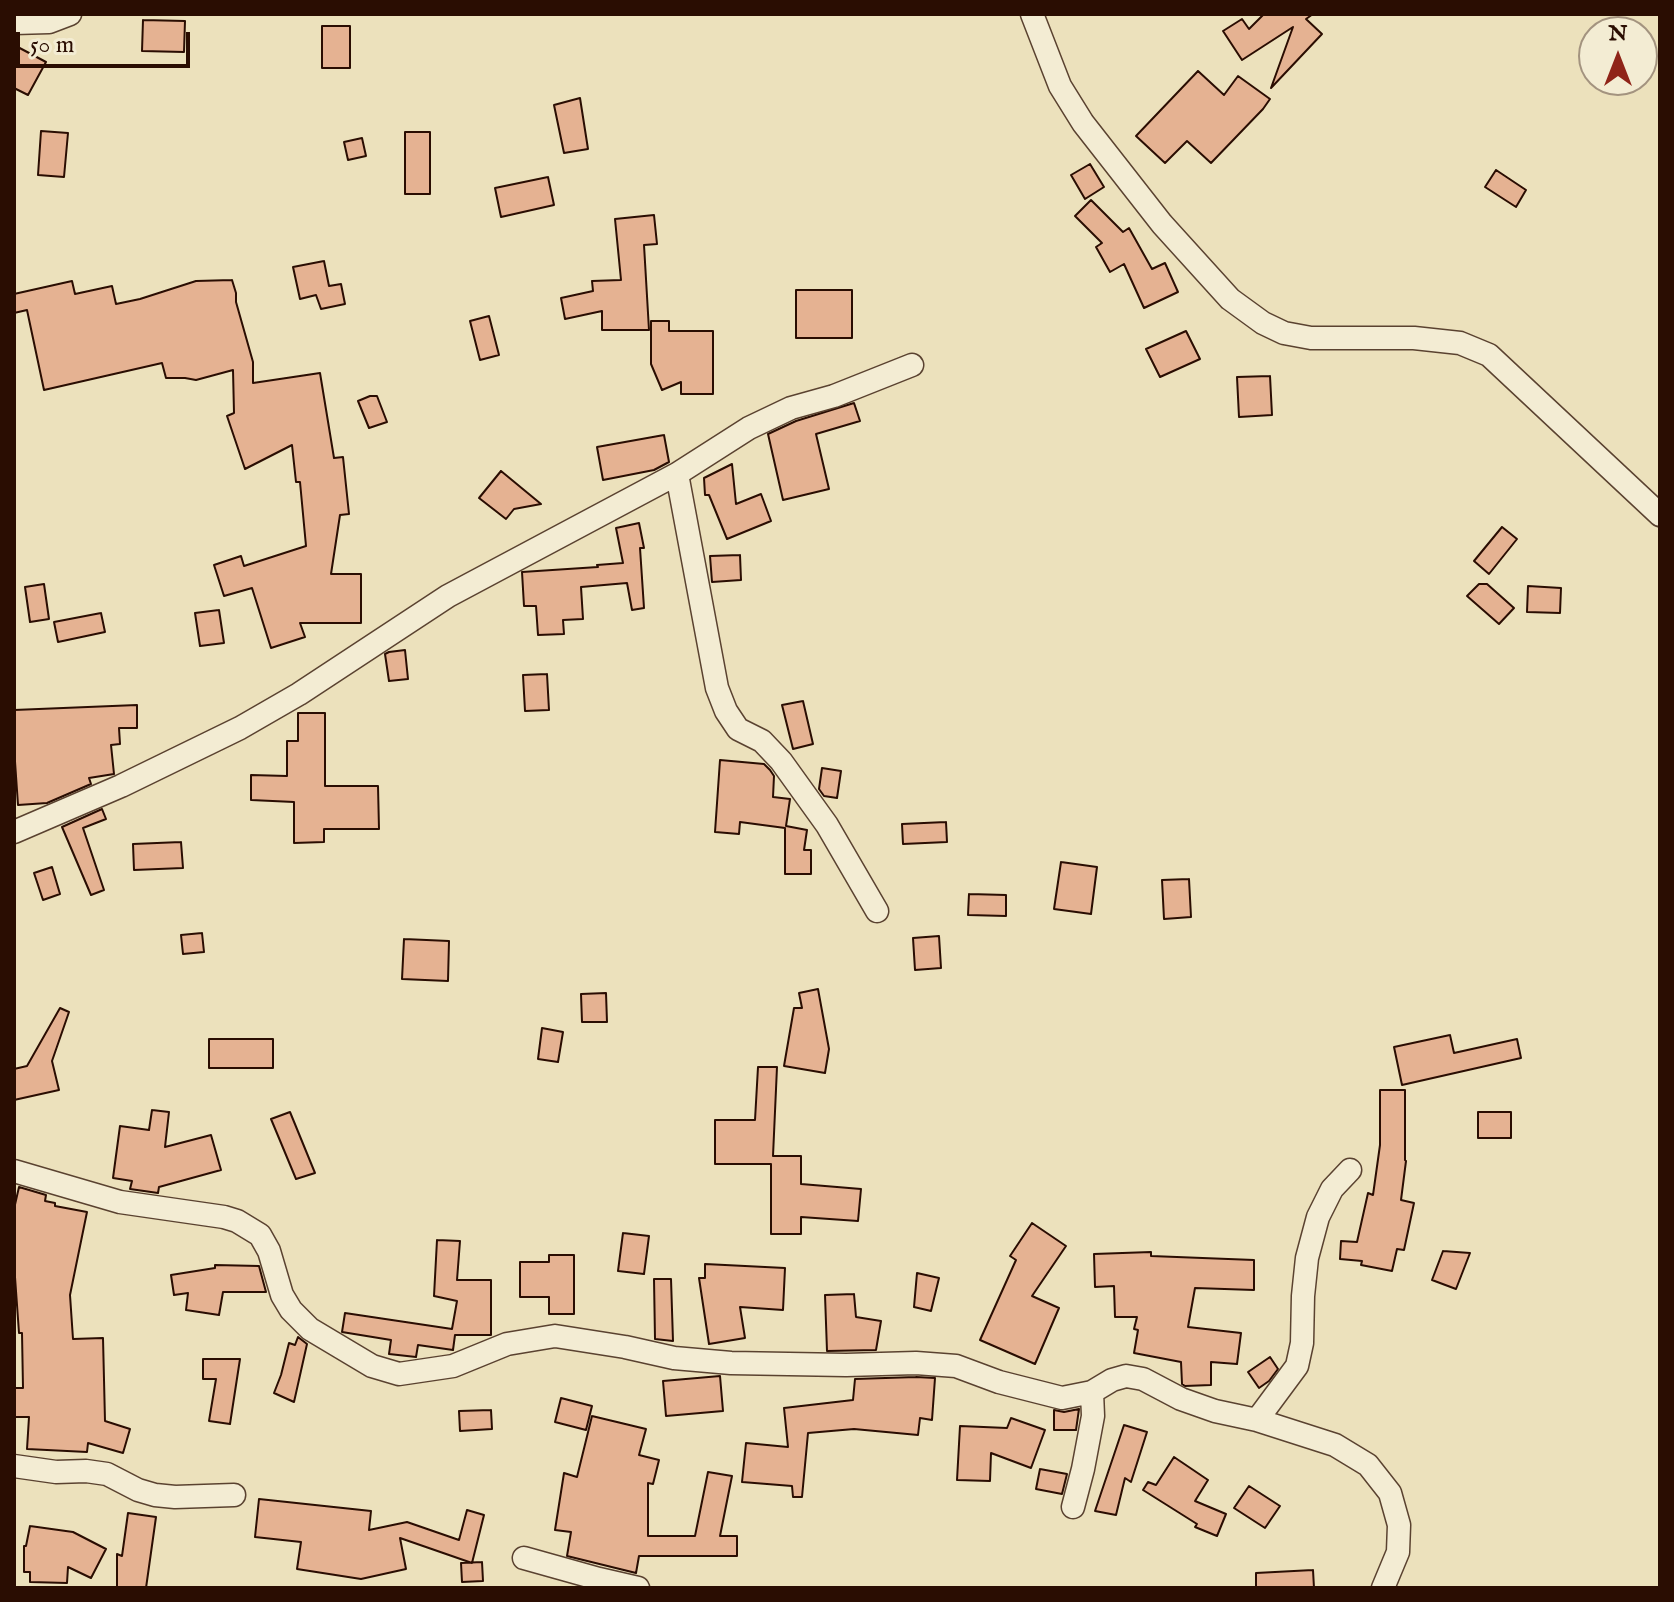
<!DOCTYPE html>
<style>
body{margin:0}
#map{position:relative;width:1674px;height:1602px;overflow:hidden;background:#ece1bc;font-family:"IM FELL English",serif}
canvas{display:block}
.frame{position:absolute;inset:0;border:16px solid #2a0d02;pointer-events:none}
.north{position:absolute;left:1578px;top:16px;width:80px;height:80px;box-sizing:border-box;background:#f3ecd3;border:2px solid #a3937f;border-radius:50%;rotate:0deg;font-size:22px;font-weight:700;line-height:32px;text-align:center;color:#2a0d02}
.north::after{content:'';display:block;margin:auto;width:28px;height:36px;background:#8f2418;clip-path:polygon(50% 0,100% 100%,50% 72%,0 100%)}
.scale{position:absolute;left:16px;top:32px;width:174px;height:36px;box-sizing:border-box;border:4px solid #2a0d02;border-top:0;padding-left:10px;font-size:24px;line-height:28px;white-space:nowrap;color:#2a0d02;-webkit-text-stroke:6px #f3ecd3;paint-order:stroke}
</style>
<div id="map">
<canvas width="1674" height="1602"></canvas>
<div class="frame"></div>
<div class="north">N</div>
<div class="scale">50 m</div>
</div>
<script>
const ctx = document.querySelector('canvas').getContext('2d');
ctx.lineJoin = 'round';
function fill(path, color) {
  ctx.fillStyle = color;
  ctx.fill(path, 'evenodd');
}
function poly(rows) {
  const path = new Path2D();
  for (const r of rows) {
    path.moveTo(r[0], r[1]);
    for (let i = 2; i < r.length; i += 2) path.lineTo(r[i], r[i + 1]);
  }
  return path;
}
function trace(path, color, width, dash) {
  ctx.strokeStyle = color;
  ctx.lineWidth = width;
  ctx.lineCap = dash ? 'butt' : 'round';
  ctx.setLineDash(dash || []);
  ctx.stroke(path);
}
const building = poly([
 [1264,14,1313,14,1306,19,1322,34,1271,88,1293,27,1242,60,1223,31,1242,19,1249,29,1264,14],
 [143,20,185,21,184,52,142,51,143,20],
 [322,26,350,26,350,68,322,68,322,26],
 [14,45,46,62,28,95,14,88,14,45],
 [1198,71,1224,95,1238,76,1270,99,1263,109,1211,163,1187,141,1165,163,1136,136,1198,71],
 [580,98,588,149,564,153,554,105,580,98],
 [41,131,68,133,64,177,38,175,41,131],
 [405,132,430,132,430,194,405,194,405,132],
 [362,138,366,156,348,160,344,142,362,138],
 [1090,164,1104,187,1085,199,1071,175,1090,164],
 [1496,170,1526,190,1516,207,1485,187,1496,170],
 [548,177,554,205,501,217,495,188,548,177],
 [1091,200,1123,232,1129,228,1152,269,1165,263,1178,292,1144,308,1124,264,1110,272,1096,247,1102,243,1075,216,1091,200],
 [654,215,657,244,644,245,649,330,602,330,602,311,565,319,561,298,593,291,592,281,621,280,615,219,654,215],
 [324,261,329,286,341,284,345,304,321,309,316,295,300,299,293,267,324,261],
 [232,280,236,293,236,302,253,362,253,383,320,373,334,458,343,457,349,514,340,515,331,574,361,574,361,623,300,623,305,637,271,648,252,588,224,596,214,565,241,556,244,566,306,546,300,482,296,482,292,445,245,469,227,416,234,413,233,370,196,380,185,378,166,378,162,363,44,390,27,310,14,313,14,294,72,281,75,294,112,286,116,304,140,299,196,281,232,280],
 [796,290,852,290,852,338,796,338,796,290],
 [489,316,499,355,480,360,470,321,489,316],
 [651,321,669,321,669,331,713,331,713,394,681,394,681,382,662,390,651,364,651,321],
 [1186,331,1200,359,1160,377,1146,349,1186,331],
 [1270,376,1272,415,1239,417,1237,377,1270,376],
 [370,396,377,396,387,422,369,428,358,401,370,396],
 [854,403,860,421,816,434,829,489,783,500,768,434,796,421,854,403],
 [664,435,669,462,654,470,603,480,597,447,664,435],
 [732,464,736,504,761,494,771,521,727,539,709,495,705,495,704,478,732,464],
 [501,471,541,504,514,509,506,519,479,498,501,471],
 [639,523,644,548,640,548,644,608,632,610,627,583,581,587,583,619,563,620,564,634,538,635,536,606,524,606,522,572,598,567,597,565,623,563,616,528,639,523],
 [1502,527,1517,539,1489,574,1474,561,1502,527],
 [740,555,741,580,712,582,710,556,740,555],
 [44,584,49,619,30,622,25,587,44,584],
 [1479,584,1487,584,1514,608,1499,624,1467,596,1479,584],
 [1528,586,1561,588,1560,613,1527,612,1528,586],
 [219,610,224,643,200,646,195,613,219,610],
 [101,613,105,632,58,642,54,622,101,613],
 [405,650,408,679,389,681,385,654,389,652,405,650],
 [547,674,549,710,525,711,523,675,547,674],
 [803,701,813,744,793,749,782,705,803,701],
 [137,705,137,728,119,728,120,744,111,745,114,774,89,778,91,784,47,803,18,805,14,747,14,710,137,705],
 [298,713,325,713,325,786,378,786,379,829,324,829,324,842,294,843,294,802,251,800,251,775,287,776,287,741,298,741,298,713],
 [720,760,764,764,770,770,774,776,773,797,790,799,786,826,807,830,804,850,811,850,811,874,785,874,785,828,740,822,739,834,715,832,720,760],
 [822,768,841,771,837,798,824,796,819,789,822,768],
 [102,809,106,819,83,828,104,890,91,895,62,827,102,809],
 [946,822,947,842,903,844,902,824,946,822],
 [181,842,183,868,134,870,133,844,181,842],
 [1061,862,1097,867,1091,914,1054,909,1061,862],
 [52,867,60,894,43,900,34,873,52,867],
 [1189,879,1191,917,1164,919,1162,880,1189,879],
 [969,894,1006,895,1006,916,968,915,969,894],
 [202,933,204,952,183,954,181,935,202,933],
 [939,936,941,968,915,970,913,938,939,936],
 [404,939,449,941,448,981,402,979,404,939],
 [818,989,829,1049,825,1073,784,1066,794,1008,802,1008,799,993,818,989],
 [606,993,607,1022,582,1022,581,994,606,993],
 [60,1008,69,1012,52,1061,59,1090,14,1100,14,1069,27,1066,60,1008],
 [542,1028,563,1032,558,1062,538,1059,542,1028],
 [1450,1035,1454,1053,1517,1039,1521,1058,1402,1085,1394,1047,1450,1035],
 [209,1039,273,1039,273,1068,209,1068,209,1039],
 [758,1067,777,1067,773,1156,801,1156,801,1184,861,1189,858,1221,801,1217,801,1234,771,1234,771,1164,715,1164,715,1120,755,1120,758,1067],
 [1380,1090,1405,1090,1405,1160,1406,1161,1401,1200,1414,1203,1404,1250,1397,1249,1392,1271,1361,1265,1362,1261,1340,1259,1341,1241,1357,1242,1368,1193,1373,1195,1380,1145,1380,1090],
 [152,1110,169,1112,165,1147,211,1135,221,1170,159,1187,158,1193,130,1189,132,1181,113,1178,120,1126,149,1130,152,1110],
 [290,1112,315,1173,296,1179,271,1119,290,1112],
 [1478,1112,1511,1112,1511,1138,1478,1138,1478,1112],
 [19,1187,46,1195,45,1201,55,1203,55,1206,87,1212,70,1295,73,1339,103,1338,105,1421,130,1429,123,1453,88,1443,87,1452,27,1449,29,1417,14,1417,14,1388,23,1388,22,1333,19,1333,14,1263,14,1209,19,1187],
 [1032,1223,1066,1246,1032,1296,1059,1308,1035,1364,980,1340,1016,1260,1010,1256,1032,1223],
 [623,1233,649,1236,644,1274,618,1271,623,1233],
 [437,1240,460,1241,457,1280,491,1280,491,1335,455,1335,453,1350,418,1345,416,1357,389,1354,391,1340,342,1332,345,1313,452,1329,457,1301,434,1296,437,1240],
 [1443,1251,1470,1253,1456,1289,1432,1280,1443,1251],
 [1151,1252,1151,1256,1254,1260,1254,1290,1195,1288,1188,1327,1241,1333,1237,1364,1211,1362,1211,1385,1185,1386,1182,1384,1181,1362,1134,1353,1138,1330,1134,1329,1137,1317,1115,1317,1114,1286,1095,1287,1094,1254,1151,1252],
 [549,1255,574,1255,574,1314,549,1314,549,1297,520,1297,520,1262,549,1262,549,1255],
 [705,1264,785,1268,783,1310,740,1307,745,1338,709,1344,699,1278,705,1278,705,1264],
 [215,1265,259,1266,266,1292,223,1292,219,1315,186,1310,188,1293,174,1295,171,1275,215,1268,215,1265],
 [917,1273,939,1278,931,1311,914,1307,917,1273],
 [654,1279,671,1279,673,1341,655,1339,654,1279],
 [854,1294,856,1317,881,1321,876,1350,827,1351,825,1295,854,1294],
 [298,1337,307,1344,294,1402,274,1393,281,1375,289,1343,295,1345,298,1337],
 [1270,1357,1278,1369,1269,1381,1259,1388,1248,1372,1270,1357],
 [203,1359,240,1359,230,1424,209,1421,216,1379,203,1379,203,1359],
 [720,1376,723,1411,666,1416,663,1381,720,1376],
 [916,1377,935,1378,932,1420,920,1418,918,1435,854,1429,808,1433,802,1497,793,1497,792,1486,742,1482,746,1443,788,1447,784,1408,853,1400,855,1379,916,1377],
 [561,1398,592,1406,586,1430,555,1422,561,1398],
 [1079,1409,1076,1430,1054,1430,1054,1410,1064,1412,1079,1409],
 [491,1410,492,1429,460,1431,459,1411,491,1410],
 [592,1416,646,1429,639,1455,659,1460,653,1484,648,1483,648,1536,695,1536,708,1472,732,1476,720,1536,737,1536,737,1556,639,1556,636,1573,567,1556,571,1532,555,1530,564,1473,577,1477,592,1416],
 [1011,1418,1045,1430,1031,1468,991,1453,990,1481,957,1480,960,1426,1007,1428,1011,1418],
 [1124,1425,1147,1432,1131,1482,1125,1478,1116,1515,1095,1511,1124,1425],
 [1174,1457,1208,1480,1195,1501,1226,1514,1217,1536,1195,1527,1197,1524,1143,1490,1148,1482,1156,1485,1174,1457],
 [1040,1469,1067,1474,1062,1494,1036,1489,1040,1469],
 [1249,1486,1280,1506,1265,1528,1234,1508,1249,1486],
 [259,1499,371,1511,369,1530,407,1522,459,1540,467,1510,484,1515,472,1563,400,1538,406,1569,361,1579,297,1569,301,1542,255,1537,259,1499],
 [128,1513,156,1517,146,1588,117,1588,117,1554,122,1556,128,1513],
 [30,1526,73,1532,106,1549,91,1578,68,1567,67,1583,30,1582,30,1572,24,1572,24,1546,26,1546,30,1526],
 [482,1562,483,1581,462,1582,461,1563,482,1562],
 [1313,1570,1314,1588,1256,1588,1256,1573,1313,1570]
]);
fill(building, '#e5b292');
trace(building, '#2a0d02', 2);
const minor = poly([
 [1032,14,1060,86,1083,123,1162,224,1230,299,1263,323,1284,333,1311,338,1414,338,1460,343,1489,355,1660,515],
 [14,23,49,22,70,14],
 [677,474,717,688,726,711,738,729,762,741,781,761,827,825,877,911],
 [14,832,121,786,240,728,299,694,448,596,677,474,749,428,791,408,834,396,912,365],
 [14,1171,120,1202,224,1217,237,1221,260,1235,269,1251,282,1295,291,1310,310,1329,372,1366,399,1374,453,1366,507,1344,555,1336,625,1347,674,1358,731,1363,846,1365,916,1363,956,1366,999,1382,1062,1398,1092,1392,1112,1380,1126,1376,1143,1379,1181,1399,1215,1411,1257,1420,1335,1445,1368,1465,1390,1493,1399,1525,1398,1552,1383,1588],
 [1257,1420,1297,1366,1302,1343,1303,1296,1307,1258,1318,1217,1332,1189,1350,1170],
 [14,1466,56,1472,86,1471,107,1474,138,1490,155,1495,175,1497,234,1495],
 [1073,1507,1083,1469,1093,1416,1092,1392],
 [524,1558,599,1579,638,1588]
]);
trace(minor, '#5a4230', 25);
trace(minor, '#f3ecd3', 22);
</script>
